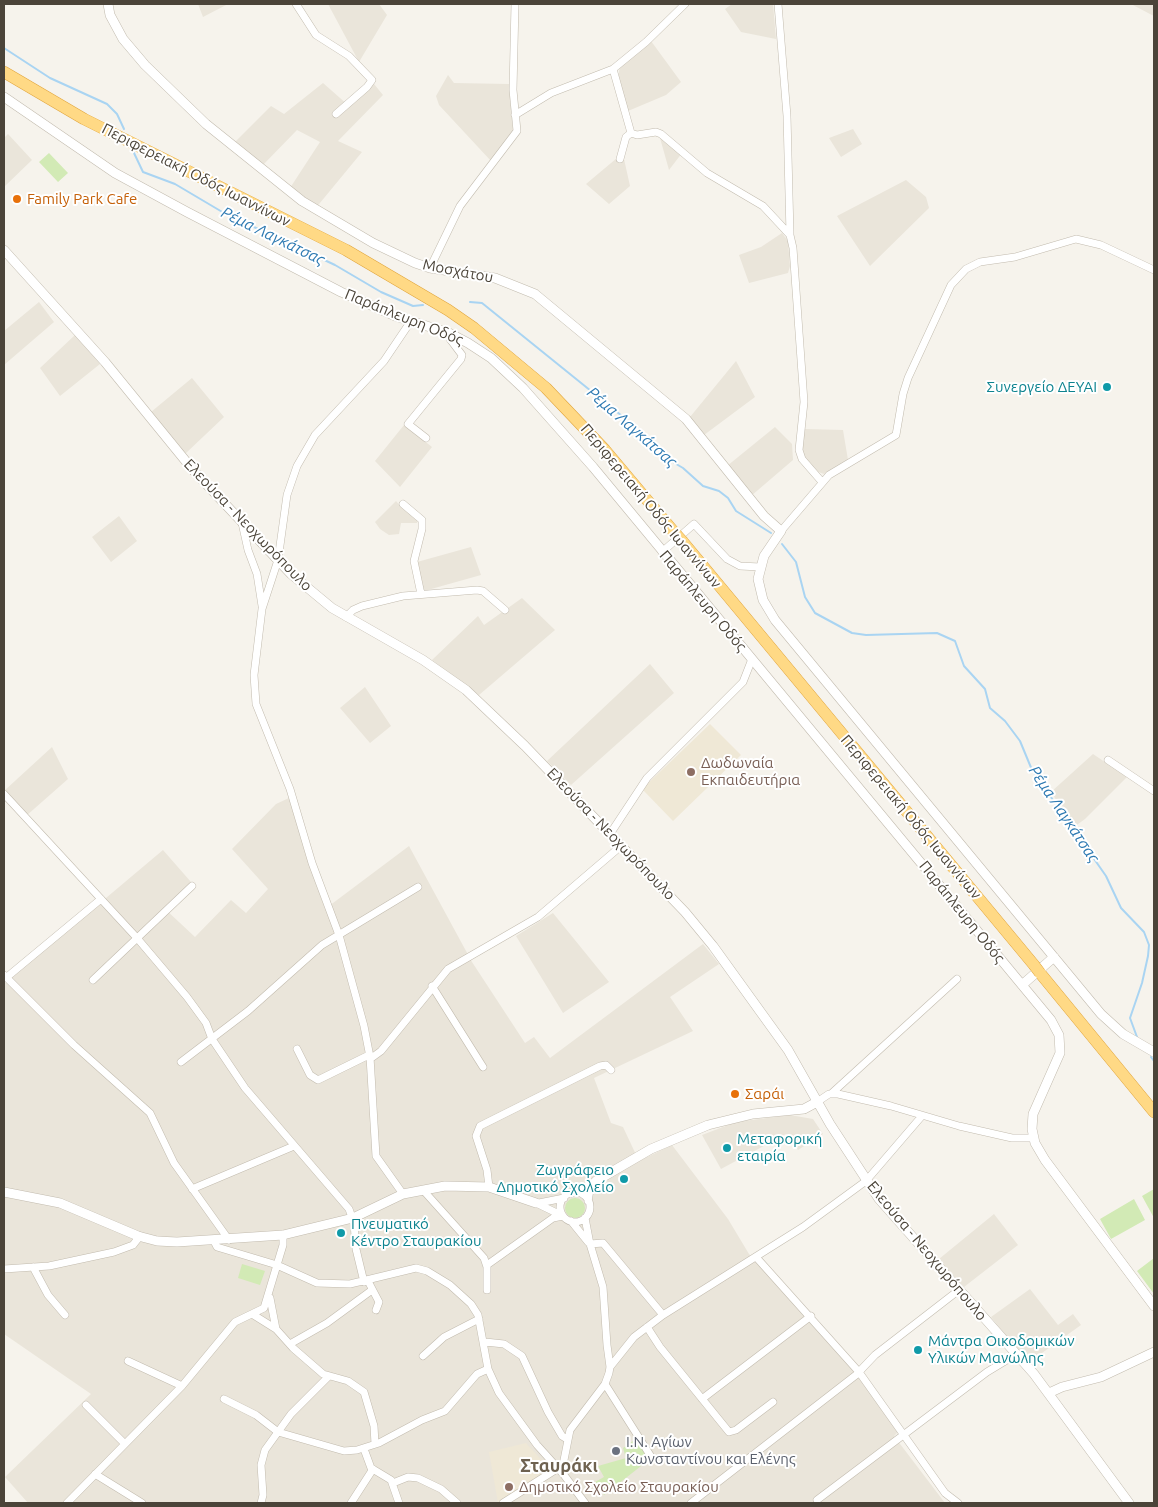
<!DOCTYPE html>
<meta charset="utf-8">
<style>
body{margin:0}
#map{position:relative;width:1158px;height:1507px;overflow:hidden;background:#f6f3ec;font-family:Ubuntu,sans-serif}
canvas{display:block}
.frame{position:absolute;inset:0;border:5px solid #4b4439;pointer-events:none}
</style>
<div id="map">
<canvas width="1158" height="1507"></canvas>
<div class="frame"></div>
</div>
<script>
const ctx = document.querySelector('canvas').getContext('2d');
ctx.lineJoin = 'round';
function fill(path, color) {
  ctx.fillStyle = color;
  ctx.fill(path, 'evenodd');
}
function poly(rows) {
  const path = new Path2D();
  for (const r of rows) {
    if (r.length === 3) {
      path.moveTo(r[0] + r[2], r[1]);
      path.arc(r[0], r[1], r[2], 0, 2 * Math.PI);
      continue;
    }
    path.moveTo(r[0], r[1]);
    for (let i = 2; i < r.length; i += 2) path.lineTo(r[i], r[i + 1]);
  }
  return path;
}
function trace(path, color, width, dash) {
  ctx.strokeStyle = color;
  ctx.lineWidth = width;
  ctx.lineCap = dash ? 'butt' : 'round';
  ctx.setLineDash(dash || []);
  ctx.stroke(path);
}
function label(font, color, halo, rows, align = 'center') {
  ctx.font = font + ' Ubuntu,sans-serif';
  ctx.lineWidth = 4;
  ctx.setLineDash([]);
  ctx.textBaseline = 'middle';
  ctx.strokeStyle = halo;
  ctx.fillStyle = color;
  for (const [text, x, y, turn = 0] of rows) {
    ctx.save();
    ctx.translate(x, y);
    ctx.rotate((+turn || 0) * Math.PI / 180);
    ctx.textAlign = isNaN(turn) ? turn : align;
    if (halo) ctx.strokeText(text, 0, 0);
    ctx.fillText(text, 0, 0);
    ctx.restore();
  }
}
fill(poly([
 [198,4,228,4,203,17],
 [328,4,379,4,387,15,359,62],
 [732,4,773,4,776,39,741,32,725,9],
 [1131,4,1154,4,1154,16,1150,14],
 [651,41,681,82,666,95,628,111,618,77,620,66],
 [448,75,454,83,509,84,513,132,491,161,439,105,436,96],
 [323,83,348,105,374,84,383,95,338,141,362,152,315,209,290,188,320,142,297,130,262,166,233,144,271,106,284,114],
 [853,129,862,144,841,157,829,138],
 [8,134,32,160,4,187,4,138],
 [663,137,682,153,669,170,660,138],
 [617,158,624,159,630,186,609,204,586,184],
 [906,180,926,197,929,208,870,266,837,216],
 [782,233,788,241,790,266,788,273,749,283,739,255,761,247],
 [39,302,54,322,4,365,4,331],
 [75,335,100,364,60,396,40,368],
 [736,361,755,397,704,435,690,417],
 [192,378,224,417,185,454,151,412],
 [404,425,432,447,400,487,375,461],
 [775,427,792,444,793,460,751,496,727,466],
 [805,429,843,430,848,460,824,474,813,470,804,460,801,448],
 [396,501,403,509,418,518,417,523,401,523,399,534,389,535,380,529,375,522],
 [119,516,137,541,111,562,92,537],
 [471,547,481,575,424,591,417,562],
 [522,598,555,630,479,695,432,660,478,616,484,625],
 [650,664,674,693,571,785,547,761],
 [365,687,391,726,370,743,340,708],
 [52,747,68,779,26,816,4,791],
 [1093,754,1127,777,1085,819,1074,827,1051,792],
 [289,798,309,864,325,909,409,846,472,962,525,1043,534,1037,550,1058,703,944,719,964,670,997,693,1031,594,1078,611,1123,623,1127,639,1161,672,1145,728,1219,749,1254,830,1343,859,1378,898,1432,894,1436,945,1503,28,1503,5,1477,91,1394,4,1334,4,981,5,983,163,850,191,882,164,908,195,937,231,900,246,913,268,889,232,849,276,804],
 [553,913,609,982,563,1013,516,936],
 [790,1115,813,1119,823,1134,798,1150,786,1134,721,1169,702,1135,736,1122],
 [994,1214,1018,1245,964,1287,939,1259],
 [1030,1289,1058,1325,1073,1314,1081,1325,1028,1363,991,1317]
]), '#eae5da');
fill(poly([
 [710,724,741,755,673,821,642,789],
 [526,1443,548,1467,548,1471,498,1503,489,1452]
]), '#efe8d6');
fill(poly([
 [49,153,68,173,58,182,39,162],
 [1154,1189,1154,1218,1142,1196],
 [575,1208,10],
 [1134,1199,1145,1220,1111,1239,1100,1219],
 [1154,1258,1154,1294,1137,1271],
 [242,1264,265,1271,260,1285,238,1278],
 [637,1438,650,1459,604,1495,595,1482,604,1477,598,1466,626,1458,623,1448]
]), '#d2eab5');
trace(poly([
 [4,48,50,78,107,104,117,114,124,129],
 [134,153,143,172,175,184,224,213,335,265,381,292,413,306,423,305],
 [470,302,482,303,648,437,666,458,683,468,703,486,719,491,728,498,736,511,771,533],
 [782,544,796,562,805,597,815,613,852,633,866,635,937,633,955,641,964,666,985,689,990,708,1005,721,1020,741,1032,770,1106,876,1121,908,1144,932,1149,945,1148,956,1142,983,1130,1018,1137,1037],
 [1151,1057,1154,1061]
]), '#a9d4f2', 2);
const minor = poly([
 [296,4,316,35,349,56,372,80,367,87,336,114],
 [778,4,787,116,790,234],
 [613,69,631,133,637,135,656,132,661,134,707,173,763,206,790,235,793,248,804,402,799,450,802,459,822,482],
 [515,115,551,93,613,69,646,42,685,4],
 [620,159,626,137,631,133],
 [430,268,460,206,517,131,513,90,515,4],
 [426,438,408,424,461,359,462,355,450,339,449,333],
 [403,504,422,520,422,529,414,561,421,594],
 [242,523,248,550,257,574,262,606],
 [781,531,829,475,896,435,903,394,908,378,951,285,966,269,980,262,1015,257,1076,239,1101,245,1154,270],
 [662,552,694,524,727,559,740,566,760,567],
 [346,617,353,610,362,606,403,596,477,590,483,591,505,610],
 [1108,760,1154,791],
 [4,794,137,938,187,997,206,1023,212,1039,245,1088,349,1209,354,1223,356,1249,364,1282],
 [610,834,647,778,743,682,752,659],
 [4,975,74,1045,150,1113,174,1163,229,1240],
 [7,977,101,899],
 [93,980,192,886],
 [432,986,483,1067],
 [297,1049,310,1075,318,1080,369,1055],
 [370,1059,381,1051,448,969,538,917,621,846],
 [181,1062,248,1011,322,945,418,887],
 [832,1093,957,979],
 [817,1102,829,1094,838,1094,891,1106,959,1126,1012,1138,1034,1138],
 [489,1187,487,1170,476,1136,480,1126,600,1066,606,1065,611,1070],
 [192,1189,294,1146],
 [423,1190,484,1258,487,1267,487,1290],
 [575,1207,15],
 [572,1193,596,1181],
 [403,1194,376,1156,370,1057,364,1026,339,935,312,863,290,789,256,704,254,675,262,609,278,560,287,495,297,466,315,435,384,361,411,321],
 [588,1201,590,1190,596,1181],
 [536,1203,563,1216],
 [539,1203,564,1198],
 [571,1221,588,1242],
 [214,1241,217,1247,277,1265,317,1283,350,1284,416,1268,427,1271,450,1285,471,1304,478,1315,488,1369,499,1393,537,1445,564,1475,585,1503],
 [590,1244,603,1243,663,1315],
 [756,1257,859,1372,945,1493,958,1503],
 [487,1265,553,1218,563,1216],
 [33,1267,48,1295,65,1315],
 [4,1269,49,1266,114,1252,133,1245,140,1236],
 [368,1281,379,1302,376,1310],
 [270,1298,276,1329,293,1348,323,1374,348,1381,364,1392,374,1426,375,1444],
 [252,1314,276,1329],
 [647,1327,660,1347,729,1432,736,1430,773,1402],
 [485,1342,504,1344,522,1356,548,1412,562,1436,567,1439],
 [290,1344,327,1323,372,1290],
 [423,1356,444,1337,479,1319],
 [128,1361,182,1386],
 [610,1367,634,1337,663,1315,803,1227,866,1181,921,1117],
 [605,1384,650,1455],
 [224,1399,256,1415,278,1432,344,1451,357,1450,379,1443,422,1420,445,1411,477,1374,488,1369],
 [702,1399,811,1316],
 [86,1405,125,1444],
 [364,1449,371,1468,391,1480,399,1503],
 [95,1474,142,1503],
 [393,1483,408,1477,418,1478,441,1489,457,1503],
 [817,1500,987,1372,1015,1355],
 [67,1503,182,1386,235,1322,264,1308,283,1245,283,1235],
 [261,1503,263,1495,261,1465,265,1450,291,1414,328,1377],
 [351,1503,373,1469],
 [503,1503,563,1465,570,1430,605,1384,609,1373,610,1367,607,1345,603,1287,590,1244,585,1218],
 [691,1503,856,1375,875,1355,959,1290]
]);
const tertiary = poly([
 [108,4,110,15,123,39,145,65,206,124,302,201,373,243,415,263,430,268,495,278,535,294,686,419,764,516,781,531,764,556,758,579,763,600,775,620,1101,1014,1123,1034,1154,1052],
 [4,97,115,173,187,212,341,292,395,316,449,333,468,343,491,358,523,388,593,467,1051,1020,1059,1035,1060,1053,1033,1114,1032,1129,1035,1143,1045,1160,1154,1306],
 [4,250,105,362,193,470,291,574,332,608,423,660,466,690,525,746,685,912,713,946,788,1050,830,1124,879,1199,1034,1374,1129,1503],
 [1022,985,1054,957],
 [596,1181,651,1149,708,1125,753,1114,804,1109,817,1102],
 [4,1192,60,1203,138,1236,157,1241,177,1242,283,1235,353,1218,403,1194,445,1186,489,1187,536,1203],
 [1049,1393,1062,1387,1101,1377,1154,1352]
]);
const trunk = poly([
 [4,72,84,119,346,250,448,310,474,328,546,388,605,450,674,532],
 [683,542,1034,965],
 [1040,973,1154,1112]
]);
trace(minor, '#c2bbae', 8);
trace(tertiary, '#c2bbae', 10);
trace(trunk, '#e0a43c', 12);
trace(minor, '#fff', 7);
trace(tertiary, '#fff', 9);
trace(trunk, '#ffd985', 11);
const trunkBridge = poly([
 [674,532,683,542],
 [1034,965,1040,973]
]);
trace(trunkBridge, '#e0a43c', 12, []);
trace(trunkBridge, '#ffd985', 11);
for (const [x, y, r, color] of [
 [17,199,5,"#e8710a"],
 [1107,387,5,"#0f9aa8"],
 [691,772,5,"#8d6e63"],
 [735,1094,5,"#e8710a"],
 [727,1148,5,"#0f9aa8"],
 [624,1179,5,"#0f9aa8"],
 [341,1233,5,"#0f9aa8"],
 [918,1350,5,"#0f9aa8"],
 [616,1451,5,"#6b7280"],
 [509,1487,5,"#8d6e63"]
]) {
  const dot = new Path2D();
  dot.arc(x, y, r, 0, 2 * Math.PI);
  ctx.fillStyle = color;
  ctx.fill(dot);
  trace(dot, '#fff', 2);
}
label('15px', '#4b4439', '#fff', [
 ["Περιφερειακή Οδός Ιωαννίνων",196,175,27],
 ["Μοσχάτου",458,271,11],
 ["Παράπλευρη Οδός",404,317,22],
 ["Περιφερειακή Οδός Ιωαννίνων",651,506,50],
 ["Ελεούσα - Νεοχωρόπουλο",248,525,46],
 ["Παράπλευρη Οδός",703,601,50],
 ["Περιφερειακή Οδός Ιωαννίνων",911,817,50],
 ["Ελεούσα - Νεοχωρόπουλο",611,834,46],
 ["Παράπλευρη Οδός",962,912,51],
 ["Ελεούσα - Νεοχωρόπουλο",927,1251,50]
]);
label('15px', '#c56008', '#fff', [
 ["Family Park Cafe",27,199],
 ["Σαράι",745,1094]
], 'left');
label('15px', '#0d838f', '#fff', [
 ["Συνεργείο ΔΕΥΑΙ",1097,387,"right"],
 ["Μεταφορική",737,1139],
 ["εταιρία",737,1156],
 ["Ζωγράφειο",614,1170,"right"],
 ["Δημοτικό Σχολείο",614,1187,"right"],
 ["Πνευματικό",351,1224],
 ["Κέντρο Σταυρακίου",351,1241],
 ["Μάντρα Οικοδομικών",928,1341],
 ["Υλικών Μανώλης",928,1358]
], 'left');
label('15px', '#785e54', '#fff', [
 ["Δωδωναία",701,763],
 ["Εκπαιδευτήρια",701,780],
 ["Δημοτικό Σχολείο Σταυρακίου",519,1487]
], 'left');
label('15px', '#5b616d', '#fff', [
 ["Ι.Ν. Αγίων",626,1442],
 ["Κωνσταντίνου και Ελένης",626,1459]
], 'left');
label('italic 16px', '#2e7ab2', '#fff', [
 ["Ρέμα Λαγκάτσας",273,236,26],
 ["Ρέμα Λαγκάτσας",632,427,41],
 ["Ρέμα Λαγκάτσας",1064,814,56]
]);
label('bold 18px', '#6e6250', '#fff', [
 ["Σταυράκι",559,1466]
]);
</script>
